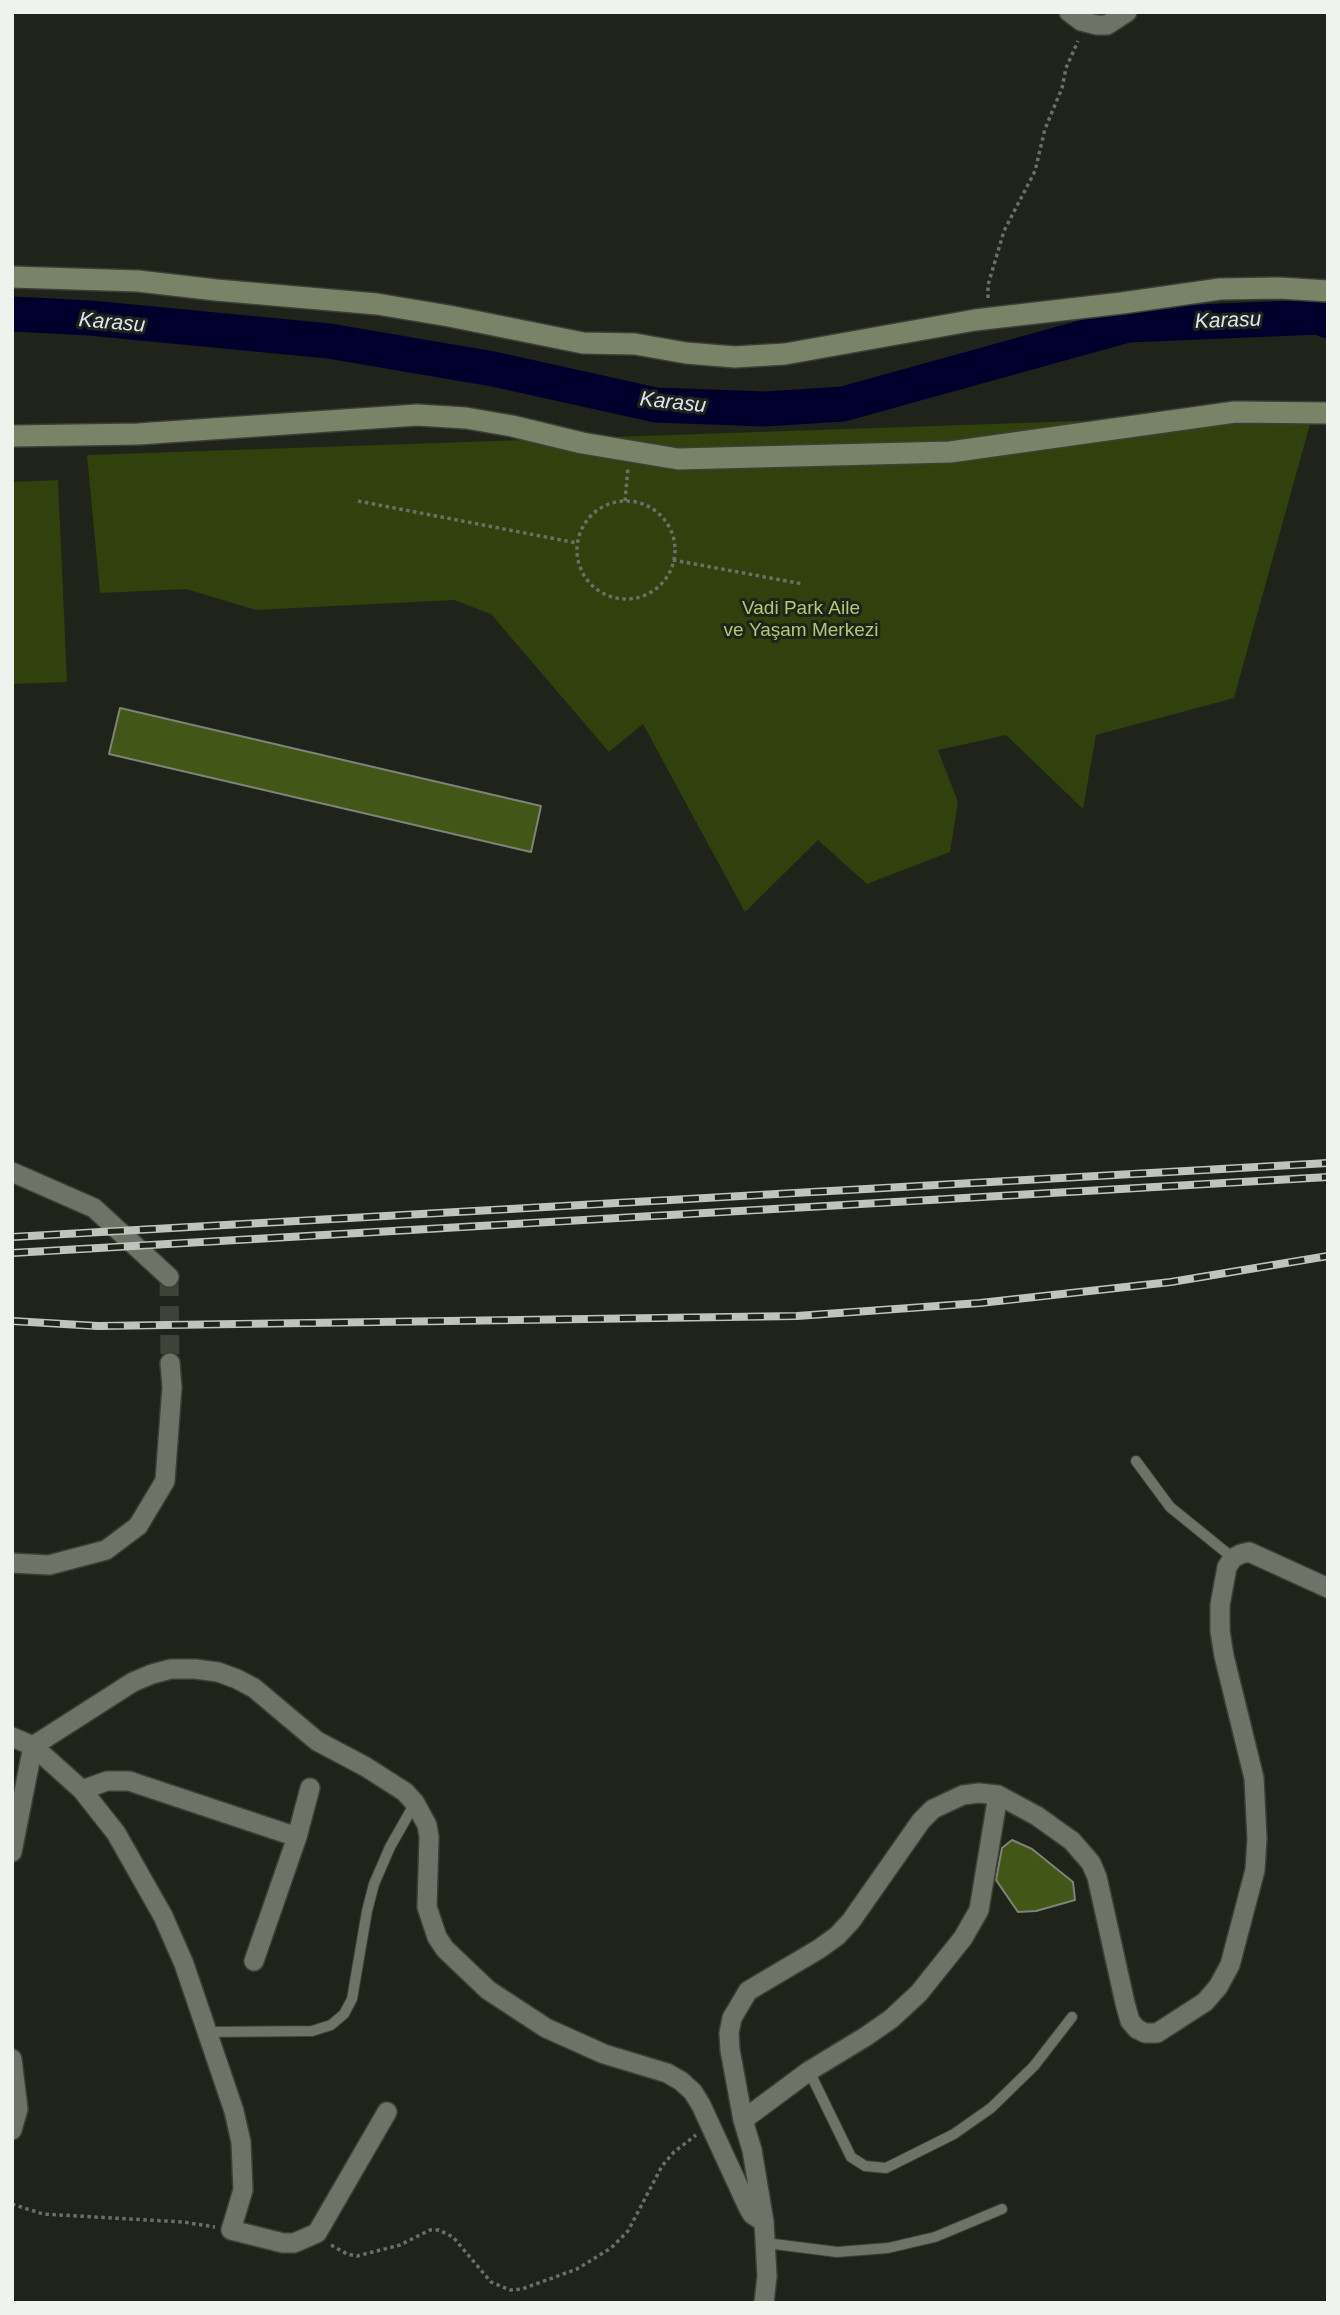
<!DOCTYPE html>
<meta charset="utf-8">
<style>
body{margin:0}
#map{position:relative;width:1340px;height:2315px;overflow:hidden;background:#1f2319;font-family:Helvetica,sans-serif}
canvas{display:block}
.frame{position:absolute;inset:0;border:14px solid #f0f3ed;pointer-events:none}
</style>
<div id="map">
<canvas width="1340" height="2315"></canvas>
<div class="frame"></div>
</div>
<script>
const ctx = document.querySelector('canvas').getContext('2d');
ctx.lineJoin = 'round';
function fill(path, color) {
  ctx.fillStyle = color;
  ctx.fill(path, 'evenodd');
}
function poly(rows) {
  const path = new Path2D();
  for (const r of rows) {
    if (r.length === 3) {
      path.moveTo(r[0] + r[2], r[1]);
      path.arc(r[0], r[1], r[2], 0, 2 * Math.PI);
      continue;
    }
    path.moveTo(r[0], r[1]);
    for (let i = 2; i < r.length; i += 2) path.lineTo(r[i], r[i + 1]);
  }
  return path;
}
function trace(path, color, width, dash) {
  ctx.strokeStyle = color;
  ctx.lineWidth = width;
  ctx.lineCap = dash ? 'butt' : 'round';
  ctx.setLineDash(dash || []);
  ctx.stroke(path);
}
function label(font, color, halo, rows, align = 'center') {
  ctx.font = font + ' Helvetica,sans-serif';
  ctx.lineWidth = 6;
  ctx.setLineDash([]);
  ctx.textBaseline = 'middle';
  ctx.strokeStyle = halo;
  ctx.fillStyle = color;
  for (const [text, x, y, turn = 0] of rows) {
    ctx.save();
    ctx.translate(x, y);
    ctx.rotate((+turn || 0) * Math.PI / 180);
    ctx.textAlign = isNaN(turn) ? turn : align;
    if (halo) ctx.strokeText(text, 0, 0);
    ctx.fillText(text, 0, 0);
    ctx.restore();
  }
}
fill(poly([
 [1313,413,1234,698,1096,735,1083,809,1006,735,938,750,958,802,950,852,867,884,818,840,745,912,643,724,609,752,491,614,454,600,256,610,186,589,100,593,87,455],
 [58,480,67,682,12,684,12,482]
]), '#30410d');
trace(poly([
 [12,314,90,318,329,341,493,369,656,405,765,409,843,404,1128,325,1319,317,1328,321]
]), '#01002c', 35);
const building = poly([
 [120,708,541,806,531,852,109,754,120,708],
 [1012,1840,1032,1849,1073,1882,1075,1900,1036,1911,1018,1912,996,1880,1002,1848,1012,1840]
]);
fill(building, '#415617');
trace(building, '#7e8377', 2);
trace(poly([
 [169,1277,170,1363]
]), '#3e4239', 19, [19, 10]);
const lane = poly([
 [1136,1461,1170,1507,1233,1558],
 [208,2032,312,2031,331,2025,344,2014,352,1999,367,1911,374,1884,390,1847,415,1803],
 [809,2071,851,2157,865,2166,886,2168,954,2134,991,2108,1034,2066,1072,2017],
 [766,2243,837,2252,888,2248,935,2237,1002,2209]
]);
const street = poly([
 [1069,12,1081,21,1097,25,1107,25,1127,12],
 [12,1172,94,1208,169,1277],
 [12,1563,49,1565,106,1550,138,1526,165,1481,172,1387,170,1363],
 [12,1737,33,1746,82,1790,116,1833,163,1916,184,1964,234,2111,241,2142,243,2190,231,2230,283,2243,294,2243,317,2233,387,2112],
 [82,1790,107,1781,129,1781,297,1837],
 [12,1852,33,1746,133,1682,152,1674,171,1669,195,1669,218,1672,237,1679,254,1688,317,1741,366,1767,405,1792,415,1803,427,1825,429,1837,427,1907,437,1937,445,1949,488,1990,546,2028,604,2054,667,2073,681,2081,693,2092,701,2105,748,2207,752,2214,764,2222],
 [254,1961,297,1837,310,1788],
 [12,2059,18,2109,12,2130],
 [743,2120,809,2071,865,2037,891,2019,919,1993,963,1938,979,1910,998,1795],
 [764,2303,767,2276,764,2222,752,2150,743,2120,730,2050,729,2033,732,2018,748,1991,819,1949,837,1936,851,1921,921,1821,933,1809,963,1795,979,1793,998,1795,1037,1816,1072,1841,1091,1863,1097,1877,1125,2003,1130,2021,1137,2029,1145,2033,1157,2033,1205,2002,1218,1987,1230,1965,1255,1870,1257,1839,1254,1778,1224,1656,1220,1631,1220,1605,1227,1567,1233,1558,1241,1554,1249,1552,1328,1588]
]);
const secondary = poly([
 [12,277,138,281,216,290,377,304,449,316,583,343,635,344,686,353,735,357,785,354,975,320,1122,303,1220,289,1279,288,1328,291],
 [12,436,138,434,417,415,466,418,512,426,582,443,678,459,950,452,1235,412,1328,413]
]);
trace(lane, '#3c3f38', 12);
trace(street, '#3c3f38', 22);
trace(secondary, '#3c3f38', 24);
trace(poly([
 [988,298,988,285,1004,231,1035,171,1045,129,1062,88,1066,68,1078,41],
 [358,501,577,543],
 [625,501,628,468],
 [626,550,49],
 [673,560,803,584],
 [12,2204,43,2214,183,2222,215,2227],
 [331,2245,347,2254,357,2256,400,2245,430,2230,439,2230,453,2237,491,2282,510,2290,522,2289,577,2269,611,2248,628,2231,662,2166,674,2152,696,2135]
]), '#6c6f67', 3.5, [3.5, 3.5]);
trace(lane, '#6d7367', 10);
trace(street, '#6d7367', 19);
trace(secondary, '#788368', 21);
const rail = poly([
 [12,1237,1328,1163],
 [12,1253,1328,1177],
 [12,1321,98,1326,797,1316,980,1303,1171,1282,1328,1256]
]);
trace(rail, '#c1c4bd', 8);
trace(rail, '#1f2319', 5, [16]);
label('19px', '#aacc74', '#1f2319', [
 ["Vadi Park Aile",801,609],
 ["ve Yaşam Merkezi",801,631]
]);
label('italic 21px', '#dce3f4', '#1f2319', [
 ["Karasu",1228,321,-2],
 ["Karasu",112,323,5],
 ["Karasu",673,403,6]
]);
</script>
